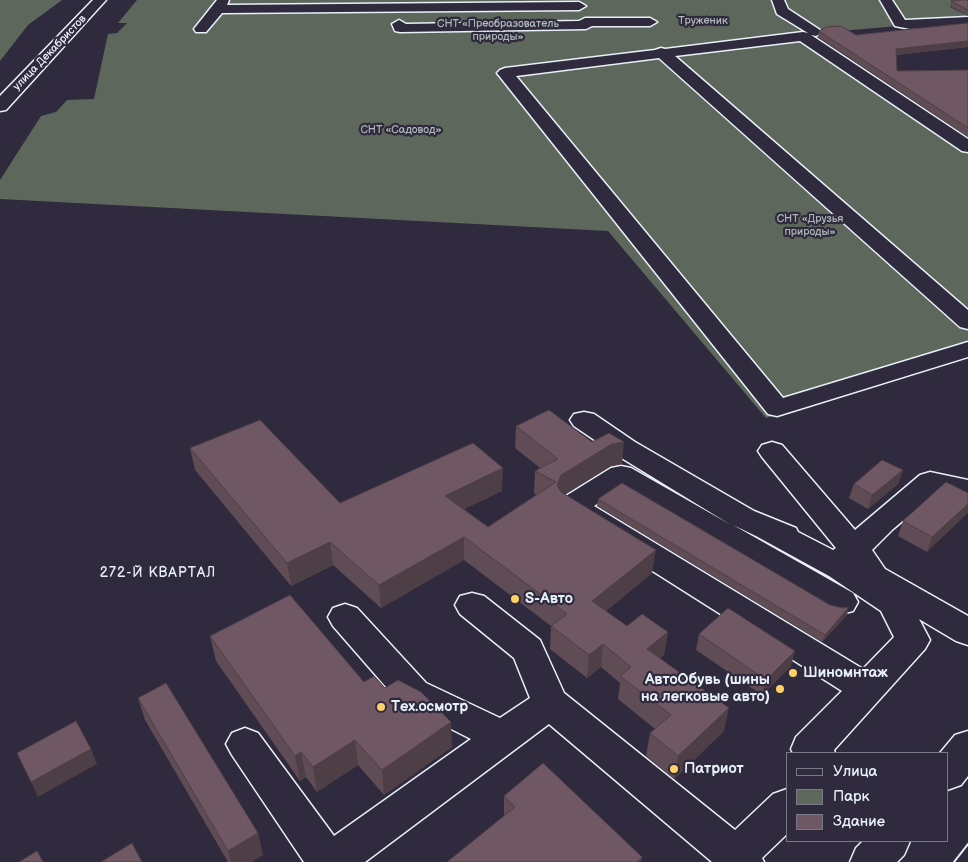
<!DOCTYPE html>
<meta charset="utf-8">
<style>
body{margin:0}
#map{position:relative;width:968px;height:862px;overflow:hidden;background:#2f2a3d;font-family:"Balsamiq Sans",sans-serif}
canvas{display:block}
.legend{position:absolute;left:786px;top:752px;width:162px;height:90px;box-sizing:border-box;background:#2f2a3d;border:1px solid #797a88;margin:0;padding:6px 9px;list-style:none;font-size:15px;color:#e8f1f8}
.legend li{display:flex;align-items:center;gap:10px;height:25px}
.legend b{width:25px;border:1px solid #797a88}
</style>
<div id="map">
<canvas width="968" height="862"></canvas>
<ul class="legend">
<li><b style="height:6px;background:#2f2a3d"></b>Улица</li>
<li><b style="height:14px;background:#5e675b"></b>Парк</li>
<li><b style="height:14px;background:#6f5863"></b>Здание</li>
</ul>
</div>
<script>
const ctx = document.querySelector('canvas').getContext('2d');
ctx.lineJoin = 'round';
function fill(path, color) {
  ctx.fillStyle = color;
  ctx.fill(path, 'evenodd');
}
function poly(rows) {
  const path = new Path2D();
  for (const r of rows) {
    path.moveTo(r[0], r[1]);
    for (let i = 2; i < r.length; i += 2) path.lineTo(r[i], r[i + 1]);
  }
  return path;
}
function trace(path, color, width, dash) {
  ctx.strokeStyle = color;
  ctx.lineWidth = width;
  ctx.lineCap = dash ? 'butt' : 'round';
  ctx.setLineDash(dash || []);
  ctx.stroke(path);
}
function label(font, color, halo, rows, align = 'center') {
  ctx.font = font + ' "Balsamiq Sans",sans-serif';
  ctx.lineWidth = 4.5;
  ctx.setLineDash([]);
  ctx.textBaseline = 'middle';
  ctx.strokeStyle = halo;
  ctx.fillStyle = color;
  for (const [text, x, y, turn = 0] of rows) {
    ctx.save();
    ctx.translate(x, y);
    ctx.rotate((+turn || 0) * Math.PI / 180);
    ctx.textAlign = isNaN(turn) ? turn : align;
    if (halo) ctx.strokeText(text, 0, 0);
    ctx.fillText(text, 0, 0);
    ctx.restore();
  }
}
fill(poly([
 [0,0,62,0,28,25,0,61],
 [137,0,968,0,950,7,968,16,968,20,805,34,968,141,968,354,766,418,608,231,0,199,0,180,41,116,56,112,67,100,94,99,108,34,117,33,127,23,118,23]
]), '#5e675b');
const minor = poly([
 [93,0,106,0,6,110,0,111,0,96,93,0],
 [217,0,229,0,227,5,579,2,586,6,579,10,222,13,206,32,196,32,194,29,217,0],
 [772,0,784,0,788,9,823,32,816,36,811,35,968,139,968,152,962,151,800,41,675,56,968,310,968,329,960,327,659,58,516,76,783,398,968,342,968,357,777,416,768,414,497,73,500,70,505,68,655,50,661,48,665,49,803,32,808,33,777,14,772,0],
 [880,0,892,0,905,20,968,17,968,25,910,29,895,26,880,0],
 [585,18,650,18,657,22,650,26,592,26,586,29,400,32,395,31,392,24,399,20,406,24,579,21,585,18],
 [584,412,594,414,635,442,754,511,796,528,798,532,833,550,836,548,762,457,758,451,762,445,772,442,782,445,855,530,920,475,930,472,968,480,968,500,936,493,893,529,872,550,885,569,968,616,968,645,956,641,919,619,930,640,925,649,834,750,835,753,793,753,791,749,796,737,842,691,561,513,557,506,561,499,611,468,621,466,631,468,731,525,615,454,574,426,570,420,574,414,584,412],
 [621,488,829,611,841,614,853,611,858,602,853,593,733,525,756,536,829,576,881,611,894,637,863,669,594,506,621,488],
 [472,593,484,596,540,640,564,693,735,830,773,794,787,789,787,834,762,858,764,862,712,862,549,724,365,862,304,862,232,755,226,744,232,733,245,728,258,733,334,836,471,739,400,703,333,626,328,617,333,608,345,604,357,608,426,683,500,718,530,698,514,658,460,614,455,605,460,596,472,593],
 [968,731,968,776,961,785,947,790,947,753,940,753,955,735,968,731],
 [863,841,910,841,904,855,897,862,850,862,856,848,863,841]
]);
trace(minor, '#e8f1f8', 3);
fill(minor, '#2f2a3d');
trace(poly([
 [954,862,968,844]
]), '#e8f1f8', 2);
fill(poly([
 [968,0,968,16,950,6,951,1],
 [968,23,968,47,896,55,897,71,968,70,968,137,818,37,819,31,856,35],
 [516,426,622,464,610,466,565,494,652,573,606,611,627,626,668,632,664,655,660,658,724,731,674,779,646,756,650,733,655,729,618,699,620,683,601,667,587,678,550,649,551,626,464,560,381,608,333,565,291,586,195,470,190,448,340,503,502,491,464,509,488,527,537,495,534,493,535,471,540,468,515,448],
 [903,470,898,484,868,509,849,498,854,484],
 [968,493,927,552,898,536,903,521],
 [598,499,847,615,822,642,597,506],
 [699,634,791,666,762,695,696,650],
 [210,636,385,688,452,747,384,795,358,765,317,792,306,777,300,781,216,661],
 [138,698,258,833,263,855,251,862,228,862,145,720],
 [504,796,642,857,641,862,447,862,504,817]
]), '#5f4c55');
fill(poly([
 [968,41,968,47,894,55,896,49],
 [624,442,622,464,610,466,560,497,557,485,561,475,612,444],
 [503,468,502,491,445,518,445,496],
 [903,470,898,484,868,509,872,495],
 [968,504,968,513,927,552,932,537],
 [464,537,464,560,381,608,379,585],
 [330,542,333,565,291,586,287,563],
 [656,550,652,573,590,624,592,601],
 [849,607,847,615,822,642,825,635],
 [668,632,664,655,643,672,647,649],
 [603,644,601,667,587,678,589,655],
 [795,651,791,666,762,695,766,680],
 [729,708,724,731,674,779,678,756],
 [451,722,452,747,384,795,382,770],
 [355,740,358,765,317,792,313,767],
 [91,749,97,764,38,797,31,782],
 [301,752,306,777,300,781,295,756],
 [258,833,263,855,251,862,231,862,228,851],
 [642,857,641,862,637,862]
]), '#4e3e45');
const building = poly([
 [968,0,968,10,951,1,962,0,968,0],
 [968,23,968,41,896,49,897,71,968,70,968,128,819,31,826,27,841,26,856,35,968,23],
 [549,410,592,442,609,433,624,442,612,444,561,475,557,485,561,492,656,550,592,601,627,626,642,614,668,632,647,649,729,708,678,756,650,733,671,715,620,676,631,667,603,644,589,655,551,626,567,614,464,537,379,585,330,542,287,563,190,448,260,420,340,503,473,443,503,468,445,496,488,527,556,482,535,471,558,459,516,426,549,410],
 [882,460,903,470,872,495,854,484,882,460],
 [946,482,968,493,968,504,932,537,903,521,946,482],
 [622,483,830,605,843,608,849,607,825,635,598,499,622,483],
 [290,595,364,682,374,676,385,688,398,680,421,692,451,722,382,770,355,740,313,767,301,752,295,756,210,636,290,595],
 [728,608,795,651,766,680,699,634,728,608],
 [166,683,258,833,228,851,138,698,166,683],
 [76,721,91,749,31,782,17,753,76,721],
 [543,763,642,857,637,862,447,862,515,807,504,796,543,763],
 [132,843,142,862,101,862,132,843],
 [37,851,43,862,19,862,37,851]
]);
fill(building, '#6f5863');
trace(building, '#4e3e45', 1);
for (const [x, y, r, color] of [
 [515,599,5,"#ffd166"],
 [793,673,5,"#ffd166"],
 [780,689,5,"#ffd166"],
 [381,707,5,"#ffd166"],
 [674,769,5,"#ffd166"]
]) {
  const dot = new Path2D();
  dot.arc(x, y, r, 0, 2 * Math.PI);
  ctx.fillStyle = color;
  ctx.fill(dot);
  trace(dot, '#2f2a3d', 2);
}
label('11px', '#b1bab9', '#2f2a3d', [
 ["Труженик",703,21],
 ["СНТ «Преобразователь",498,24],
 ["природы»",498,37],
 ["СНТ «Садовод»",401,130],
 ["СНТ «Друзья",810,219],
 ["природы»",810,232]
]);
label('11px', '#e8f1f8', '#2f2a3d', [
 ["улица Декабристов",50,53,-46]
]);
ctx.letterSpacing = '1px';
label('14px', '#e8f1f8', '#2f2a3d', [
 ["272-Й КВАРТАЛ",158,573]
]);
ctx.letterSpacing = '0px';
label('bold 15px', '#e8f1f8', '#2f2a3d', [
 ["S-Авто",525,599],
 ["Шиномнтаж",803,673],
 ["АвтоОбувь (шины",770,680,"right"],
 ["на легковые авто)",770,697,"right"],
 ["Тех.осмотр",391,707],
 ["Патриот",684,769]
], 'left');
</script>
